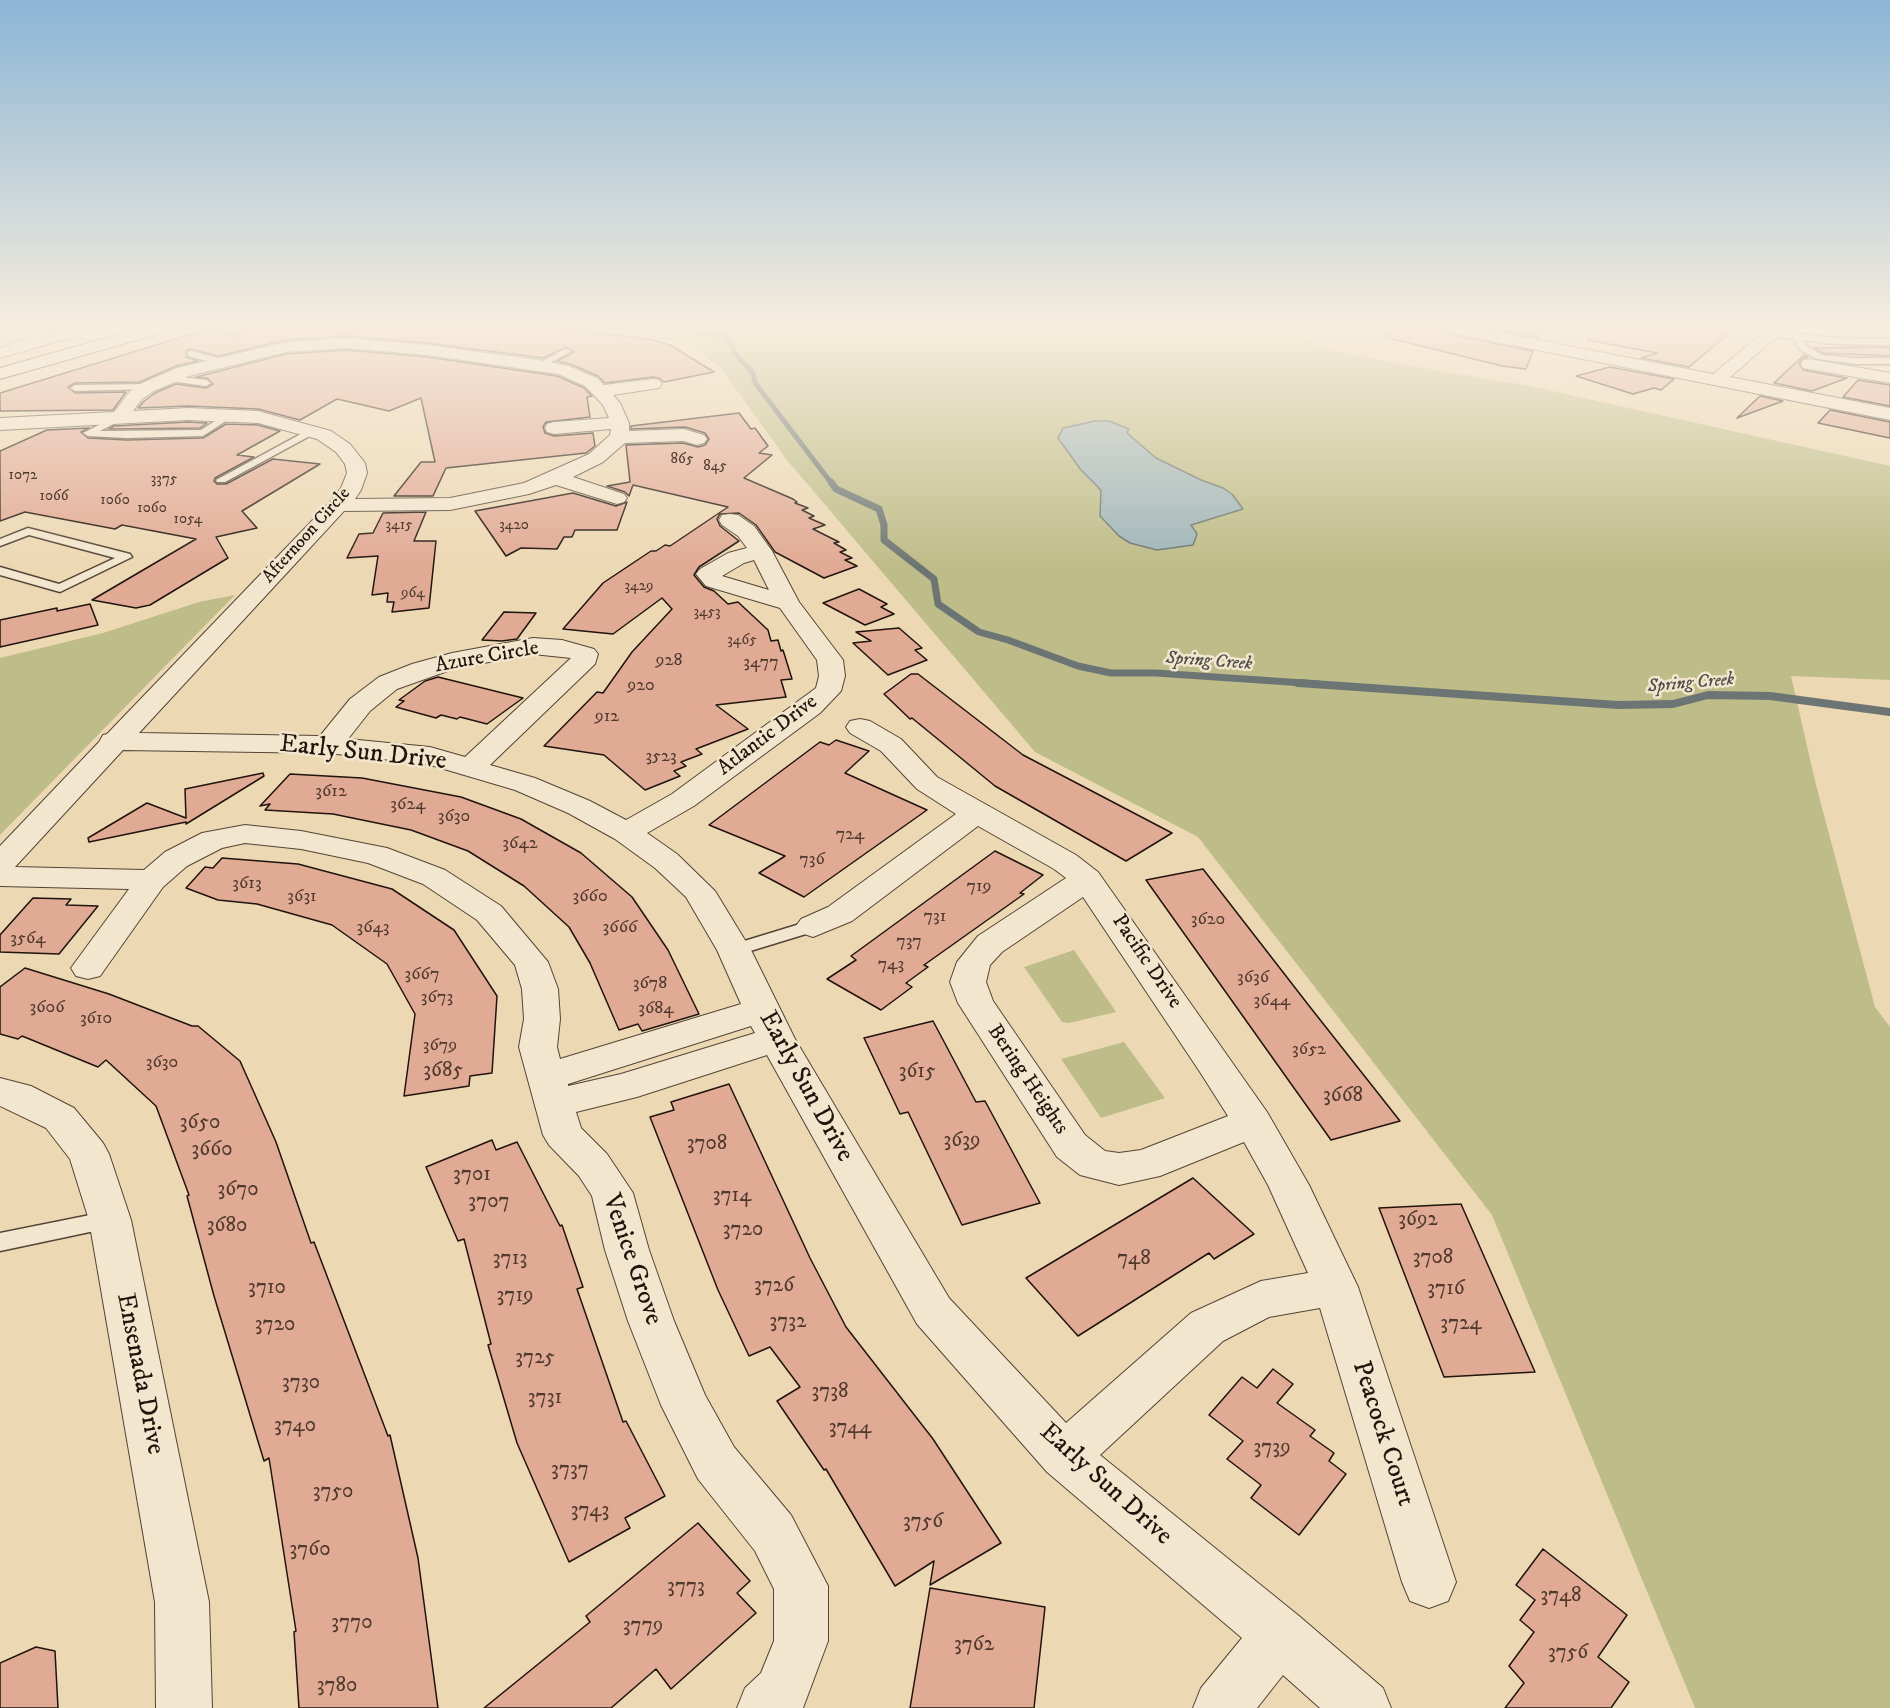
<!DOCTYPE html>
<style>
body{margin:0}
canvas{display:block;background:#edd8b4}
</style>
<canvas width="1890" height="1708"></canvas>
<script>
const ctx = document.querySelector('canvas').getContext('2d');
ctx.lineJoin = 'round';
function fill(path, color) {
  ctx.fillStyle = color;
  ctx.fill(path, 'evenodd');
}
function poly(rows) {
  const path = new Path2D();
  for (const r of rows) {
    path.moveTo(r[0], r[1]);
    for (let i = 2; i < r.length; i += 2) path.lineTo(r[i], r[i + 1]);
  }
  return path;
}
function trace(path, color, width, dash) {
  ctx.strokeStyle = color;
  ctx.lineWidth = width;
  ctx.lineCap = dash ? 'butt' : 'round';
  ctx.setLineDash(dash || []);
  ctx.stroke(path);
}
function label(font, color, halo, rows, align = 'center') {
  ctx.font = font + ' "IM FELL DW Pica",serif';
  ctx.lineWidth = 5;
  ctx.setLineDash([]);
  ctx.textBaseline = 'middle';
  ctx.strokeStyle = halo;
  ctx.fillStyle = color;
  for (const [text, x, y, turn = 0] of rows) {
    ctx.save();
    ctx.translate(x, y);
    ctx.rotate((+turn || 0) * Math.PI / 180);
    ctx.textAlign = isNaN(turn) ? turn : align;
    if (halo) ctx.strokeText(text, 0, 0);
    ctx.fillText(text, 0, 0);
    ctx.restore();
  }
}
fill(poly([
 [603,328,1264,328,1315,341,1313,346,1411,366,1525,385,1890,466,1890,680,1791,676,1816,785,1875,1007,1890,1027,1890,1708,1695,1708,1492,1215,1198,837,1035,752,787,460,721,368,690,345],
 [235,595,183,648,0,835,0,658,103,633,199,602],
 [1074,950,1116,1012,1069,1023,1062,1022,1024,967],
 [1124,1042,1165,1098,1101,1118,1061,1059]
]), '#bebd89');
const water = poly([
 [1095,421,1109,421,1129,429,1127,433,1156,458,1201,480,1223,488,1232,494,1243,509,1191,525,1197,534,1193,545,1157,550,1130,543,1119,536,1100,516,1101,491,1098,487,1081,470,1058,438,1063,428,1095,421]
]);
fill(water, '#a0b6b9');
trace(water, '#6d7574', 1.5);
trace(poly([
 [682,328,724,337,732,345,734,352,753,373,755,383,832,484]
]), '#6d7574', 5);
trace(poly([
 [831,482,836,489,879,509,884,525,884,540,934,579,938,604,979,632,1008,640,1078,666,1111,673,1156,673,1319,684]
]), '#6d7574', 7);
trace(poly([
 [1298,683,1618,705,1673,704,1708,695,1770,696,1890,712]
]), '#6d7574', 8);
const building = poly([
 [238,328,555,328,649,339,670,345,714,372,664,382,659,378,653,377,605,383,598,376,570,364,557,361,574,352,566,347,543,358,427,343,346,336,286,340,219,356,190,349,186,351,186,357,198,361,176,366,140,382,75,383,68,387,75,393,126,392,113,410,0,411,0,393,208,329,240,337,238,328],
 [1387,328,1442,328,1452,335,1533,351,1526,369,1502,366,1385,337,1387,328],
 [1487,328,1543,328,1539,338,1487,328],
 [1590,328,1735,328,1689,367,1641,358,1657,353,1588,340,1590,328],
 [1890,347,1890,356,1823,353,1814,348,1890,347],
 [346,350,427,357,557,376,584,388,592,396,587,397,590,417,546,422,543,427,545,433,554,436,593,433,595,446,586,453,446,468,433,496,394,496,421,462,435,462,421,398,389,411,337,399,300,420,258,409,188,406,138,408,144,401,155,393,176,384,206,388,213,384,207,378,196,377,286,354,346,350],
 [1804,355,1808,357,1803,358,1799,363,1803,370,1847,378,1812,391,1774,383,1804,355],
 [1610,367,1674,379,1661,390,1654,388,1633,394,1576,376,1610,367],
 [1858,380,1890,385,1890,406,1843,397,1858,380],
 [1760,396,1783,401,1737,418,1760,396],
 [1830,410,1890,422,1890,438,1818,423,1830,410],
 [739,413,751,429,755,428,768,446,759,453,772,455,744,478,793,499,797,502,795,503,808,508,802,510,814,516,809,518,825,525,813,529,839,542,834,543,846,550,840,552,852,558,845,560,857,566,824,578,775,552,756,525,739,513,720,514,717,519,720,526,739,541,699,567,694,575,704,587,714,591,728,604,738,602,768,630,771,641,778,640,781,651,783,650,792,679,781,680,786,697,716,705,748,729,696,749,702,754,681,762,686,766,674,771,680,776,645,790,604,755,544,746,597,692,603,693,632,652,672,609,662,598,613,634,563,629,603,583,651,551,656,551,665,545,670,546,728,507,633,485,629,496,625,492,607,486,630,482,626,445,683,443,698,447,705,445,709,439,705,433,685,427,631,429,631,426,739,413],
 [188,422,207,423,200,428,109,429,114,426,188,422],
 [226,424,258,425,280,431,237,455,254,457,215,478,214,481,217,484,226,484,273,459,320,464,242,511,257,528,216,537,228,558,150,605,136,608,92,600,196,539,122,525,115,529,25,512,0,521,0,451,47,430,89,428,81,432,88,438,127,440,203,438,226,424],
 [573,493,616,506,627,502,617,530,575,530,572,537,564,537,557,549,521,548,506,556,475,511,573,493],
 [426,512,414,541,436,541,429,608,392,612,394,602,387,602,388,593,372,595,378,556,347,558,359,534,373,533,383,513,426,512],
 [859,589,887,604,881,607,894,614,865,625,823,603,859,589],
 [90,604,98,625,0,647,0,620,57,608,57,611,90,604],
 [504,612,536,613,517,639,502,641,482,640,504,612],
 [899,628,922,648,915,650,927,660,888,675,853,643,871,641,856,632,899,628],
 [911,674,918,674,1023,755,1172,833,1126,861,995,786,912,718,910,719,884,694,911,674],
 [438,677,523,698,487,724,460,717,457,719,441,715,436,718,396,707,404,701,399,700,425,681,438,677],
 [836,740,869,751,845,773,927,810,804,897,759,873,785,856,709,825,820,742,829,745,836,740],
 [263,773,264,776,186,824,186,822,89,842,88,838,147,803,186,818,185,789,263,773],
 [290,774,362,778,461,797,521,819,581,853,632,897,668,950,699,1014,642,1031,638,1024,619,1030,590,963,569,927,524,886,468,851,411,830,333,814,265,810,270,804,260,806,290,774],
 [995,851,1043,875,1020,893,1024,894,924,965,928,967,906,983,912,987,881,1010,827,979,856,960,851,956,995,851],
 [222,858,298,864,392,889,454,930,497,996,492,1073,470,1076,469,1086,404,1096,415,1014,387,964,332,925,257,904,218,900,186,888,205,867,213,868,222,858],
 [1203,869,1310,1007,1400,1121,1331,1140,1146,880,1203,869],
 [33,898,71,899,66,905,98,906,59,954,0,952,0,935,33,898],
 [25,968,109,994,192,1026,198,1026,240,1061,276,1142,311,1243,314,1242,388,1436,390,1435,418,1558,438,1708,299,1708,294,1632,296,1631,269,1458,264,1461,214,1296,187,1196,189,1195,156,1106,106,1060,98,1067,22,1036,18,1039,0,1034,0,987,25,968],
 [933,1021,976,1102,985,1101,1040,1203,962,1225,908,1112,900,1114,864,1038,933,1021],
 [729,1084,810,1258,846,1327,933,1439,1001,1543,930,1585,934,1561,895,1586,826,1469,824,1470,777,1401,800,1387,770,1347,749,1356,718,1290,650,1117,674,1110,671,1102,729,1084],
 [492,1140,496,1150,517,1142,560,1226,562,1225,583,1287,577,1289,623,1422,626,1421,665,1496,625,1518,630,1528,569,1562,517,1443,488,1345,491,1344,464,1239,458,1241,426,1167,492,1140],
 [1193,1178,1254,1234,1214,1259,1209,1253,1078,1336,1026,1278,1193,1178],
 [1461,1204,1535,1372,1444,1377,1379,1208,1461,1204],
 [1273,1369,1293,1384,1277,1403,1315,1430,1310,1436,1334,1453,1329,1461,1346,1474,1299,1535,1251,1498,1261,1485,1227,1459,1243,1441,1209,1415,1242,1377,1257,1388,1273,1369],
 [698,1523,750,1581,737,1593,756,1613,671,1689,656,1669,611,1708,484,1708,590,1622,586,1616,698,1523],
 [1543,1549,1627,1615,1598,1657,1629,1682,1611,1708,1505,1708,1524,1683,1509,1666,1534,1632,1520,1620,1535,1600,1516,1585,1543,1549],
 [930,1588,1045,1607,1034,1708,910,1708,930,1588],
 [36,1647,55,1651,58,1708,0,1708,0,1663,36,1647]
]);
fill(building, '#e1aa95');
trace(building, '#20140c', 1.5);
const service = poly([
 [732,328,743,328,748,331,744,334,732,328],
 [1774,331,1833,338,1890,339,1890,345,1833,344,1803,340,1807,346,1822,355,1856,358,1890,358,1890,364,1856,364,1817,359,1800,350,1794,339,1771,336,1771,332,1774,331],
 [565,349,572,351,542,367,535,365,565,349],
 [191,351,222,359,223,361,219,364,188,356,188,352,191,351],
 [166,375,206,380,211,383,206,386,163,380,161,378,166,375],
 [148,384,151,385,151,389,75,391,70,388,75,385,148,384],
 [227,413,235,415,203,436,127,438,88,436,83,433,120,414,123,415,123,419,100,431,201,430,227,413],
 [310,429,319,431,225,482,217,482,216,480,310,429],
 [28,528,130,554,132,557,60,592,0,575,0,567,59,584,115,558,29,535,0,546,0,539,28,528],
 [813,920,819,922,822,926,819,930,734,956,728,954,725,950,728,946,813,920],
 [110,1211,118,1214,121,1220,118,1226,0,1251,0,1233,110,1211]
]);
const minor = poly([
 [64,328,83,328,69,338,0,358,0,348,64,328],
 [1444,328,1476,328,1713,374,1769,328,1787,328,1730,377,1890,408,1890,420,1452,333,1444,328],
 [346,338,427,345,539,360,569,366,597,378,604,385,653,379,659,380,662,384,659,388,613,395,620,403,629,423,629,431,684,429,704,435,707,439,704,443,697,445,683,441,625,443,603,462,573,477,624,494,627,498,624,502,617,504,556,485,529,494,450,510,344,511,139,733,320,736,350,699,379,677,412,664,452,653,533,638,562,640,594,649,598,654,595,664,490,765,535,778,590,801,626,820,672,794,816,688,819,676,817,660,780,608,706,586,696,574,700,569,728,553,747,548,738,536,722,525,719,520,722,515,730,514,738,515,754,526,772,551,799,602,843,660,845,676,841,691,820,713,694,806,647,833,677,854,715,891,751,950,795,1039,949,1298,1066,1423,1191,1313,1261,1281,1308,1273,1268,1185,1244,1142,1160,1176,1119,1185,1080,1175,1057,1157,958,1003,950,982,957,962,978,936,1066,878,1054,869,978,826,852,921,813,937,801,933,796,926,801,919,828,907,956,814,917,789,881,751,850,733,846,727,850,721,860,719,870,721,901,739,937,777,1076,855,1098,872,1267,1112,1309,1185,1358,1287,1456,1582,1448,1601,1429,1608,1410,1601,1402,1582,1320,1308,1269,1317,1223,1341,1100,1455,1299,1616,1383,1688,1391,1708,1320,1708,1283,1675,1257,1708,1193,1708,1201,1688,1242,1638,1047,1472,917,1324,767,1055,637,1097,576,1112,581,1128,607,1154,633,1193,649,1250,674,1321,705,1395,734,1447,791,1515,828,1586,828,1641,803,1708,737,1708,745,1688,761,1673,774,1641,774,1589,755,1551,698,1479,661,1405,628,1321,605,1250,592,1196,579,1176,549,1145,543,1135,519,1047,524,1019,522,989,515,965,477,920,423,884,368,863,301,849,245,843,222,848,187,866,163,887,100,976,88,979,76,976,71,968,129,889,0,886,0,846,99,742,103,735,107,734,331,501,341,488,347,473,345,464,336,452,317,439,258,423,188,420,0,430,0,418,114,412,130,391,142,383,177,368,286,342,346,338],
 [346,348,427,355,558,374,585,386,603,405,609,418,554,422,547,424,545,428,547,432,554,434,611,429,610,435,589,454,524,483,450,498,355,499,361,490,367,473,365,463,350,444,331,431,258,411,188,408,133,411,142,399,154,391,189,376,286,352,346,348],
 [754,560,769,590,722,576,744,563,754,560],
 [533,654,571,658,465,757,430,747,348,739,370,711,397,689,456,668,533,654],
 [123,750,328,753,427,764,515,790,568,813,615,839,655,868,686,897,717,950,741,1004,560,1059,557,1047,560,1019,558,989,548,962,501,906,445,870,387,848,301,831,245,825,202,833,165,852,144,870,15,867,123,750],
 [1083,897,1200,1072,1228,1116,1141,1150,1119,1153,1105,1151,1085,1135,993,1001,986,982,990,965,1002,952,1083,897],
 [751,1026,755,1033,621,1074,568,1086,568,1084,751,1026],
 [1809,359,1890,373,1890,383,1803,368,1801,364,1803,360,1809,359],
 [0,1078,31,1086,74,1108,103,1143,109,1154,131,1220,209,1602,212,1708,156,1708,155,1602,89,1220,70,1159,46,1128,0,1106,0,1078]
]);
const secondary = poly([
 [141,328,167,328,165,332,0,379,0,368,141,328]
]);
trace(service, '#534536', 3);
trace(minor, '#534536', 2);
trace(secondary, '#20140c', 2);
fill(service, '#f3e6ce');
fill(minor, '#f3e6ce');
fill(secondary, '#f3e6ce');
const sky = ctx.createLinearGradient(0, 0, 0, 567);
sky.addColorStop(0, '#8bb5d5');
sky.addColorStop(0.58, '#f7eddd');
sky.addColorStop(1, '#f7eddd00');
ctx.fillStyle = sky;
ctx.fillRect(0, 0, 1890, 567);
label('15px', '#503a2e', null, [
 ["865",682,460],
 ["845",715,467],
 ["1072",23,476],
 ["3375",164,480],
 ["1066",54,497],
 ["1060",115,501],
 ["1060",152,509],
 ["1054",188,520],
 ["3415",399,526],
 ["3420",514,526],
 ["3429",639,587],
 ["964",413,594],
 ["3453",707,613],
 ["3465",742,641]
]);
label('18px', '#20140c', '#f3e6ce', [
 ["Afternoon Circle",307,536,-48]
]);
label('18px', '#503a2e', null, [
 ["928",669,661],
 ["3477",761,663],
 ["920",641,686],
 ["912",607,717],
 ["3523",661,757],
 ["3612",331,792],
 ["3624",408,805],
 ["3630",454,817],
 ["724",850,835],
 ["3642",520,844],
 ["736",812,860],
 ["3613",247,884],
 ["719",979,887],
 ["3631",302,897],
 ["3660",590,897],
 ["731",935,917],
 ["3620",1208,920],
 ["3643",373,928],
 ["3666",620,928],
 ["3564",28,939],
 ["737",909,942],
 ["743",891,965],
 ["3667",422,975],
 ["3636",1253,978],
 ["3678",650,984],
 ["3673",437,998],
 ["3644",1272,1001],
 ["3606",47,1008],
 ["3684",656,1009],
 ["3610",96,1019],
 ["3679",440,1046],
 ["3652",1309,1050],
 ["3630",162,1063]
]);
label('italic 18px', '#4d4d49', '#f3e6ce', [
 ["Spring Creek",1209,662,4],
 ["Spring Creek",1691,684,-5]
]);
label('21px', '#20140c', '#f3e6ce', [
 ["Azure Circle",487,658,-10],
 ["Atlantic Drive",768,736,-37],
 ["Pacific Drive",1146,962,56],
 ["Bering Heights",1027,1080,56]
]);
label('21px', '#503a2e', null, [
 ["3685",443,1072],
 ["3615",917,1073],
 ["3668",1343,1097],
 ["3650",200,1124],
 ["3639",962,1142],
 ["3708",707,1145],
 ["3660",212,1151],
 ["3701",472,1176],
 ["3670",238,1191],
 ["3714",732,1197],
 ["3707",489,1203],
 ["3692",1418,1221],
 ["3680",227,1227],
 ["3720",743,1231],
 ["3708",1433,1259],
 ["3713",510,1260],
 ["748",1134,1260],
 ["3726",774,1287],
 ["3710",267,1289],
 ["3716",1446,1290],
 ["3719",515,1297],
 ["3732",788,1323],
 ["3724",1461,1325],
 ["3720",275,1326],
 ["3725",535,1359],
 ["3730",301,1384],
 ["3738",830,1393],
 ["3731",545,1399],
 ["3740",295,1427],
 ["3744",850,1429],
 ["3739",1272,1449],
 ["3737",570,1471],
 ["3750",333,1493],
 ["3743",590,1512],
 ["3756",923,1523],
 ["3760",310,1551],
 ["3773",686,1588],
 ["3748",1561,1597],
 ["3770",352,1624],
 ["3779",643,1627],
 ["3762",974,1646],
 ["3756",1568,1654],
 ["3780",337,1687]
]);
label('26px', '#20140c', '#f3e6ce', [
 ["Early Sun Drive",363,754,6],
 ["Early Sun Drive",805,1087,61],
 ["Venice Grove",631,1260,71],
 ["Ensenada Drive",139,1374,79],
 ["Peacock Court",1382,1434,72],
 ["Early Sun Drive",1105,1485,42]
]);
</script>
